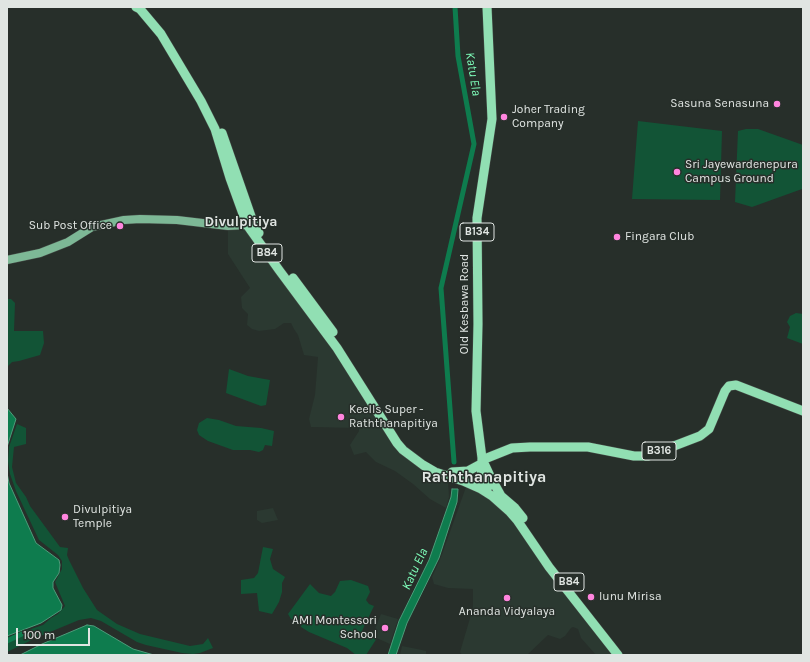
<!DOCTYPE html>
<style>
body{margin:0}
#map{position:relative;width:810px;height:662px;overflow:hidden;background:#272f2a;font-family:Karla,sans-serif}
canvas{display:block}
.frame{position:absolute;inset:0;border:8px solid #e0e5e2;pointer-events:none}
.scale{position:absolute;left:16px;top:628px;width:74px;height:18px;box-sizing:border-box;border:2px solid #e0e5e2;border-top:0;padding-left:5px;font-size:12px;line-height:14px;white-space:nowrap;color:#e0e5e2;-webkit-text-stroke:3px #272f2a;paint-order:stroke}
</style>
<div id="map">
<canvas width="810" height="662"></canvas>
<div class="frame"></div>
<div class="scale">100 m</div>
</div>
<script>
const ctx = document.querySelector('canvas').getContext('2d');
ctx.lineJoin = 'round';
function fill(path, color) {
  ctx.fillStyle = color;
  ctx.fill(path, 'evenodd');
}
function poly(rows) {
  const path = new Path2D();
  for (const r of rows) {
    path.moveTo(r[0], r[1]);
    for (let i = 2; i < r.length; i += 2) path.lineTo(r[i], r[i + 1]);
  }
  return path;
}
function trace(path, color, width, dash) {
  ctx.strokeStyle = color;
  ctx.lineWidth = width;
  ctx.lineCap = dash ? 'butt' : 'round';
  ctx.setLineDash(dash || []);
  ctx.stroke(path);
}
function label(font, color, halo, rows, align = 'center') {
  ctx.font = font + ' Karla,sans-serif';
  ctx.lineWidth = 3;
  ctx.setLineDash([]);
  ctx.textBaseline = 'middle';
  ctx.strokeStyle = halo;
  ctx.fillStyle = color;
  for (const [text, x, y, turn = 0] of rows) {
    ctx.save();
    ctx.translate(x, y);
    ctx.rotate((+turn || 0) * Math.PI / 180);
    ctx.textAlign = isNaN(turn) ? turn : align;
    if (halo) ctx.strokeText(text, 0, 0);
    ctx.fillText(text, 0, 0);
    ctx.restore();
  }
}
fill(poly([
 [246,225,311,315,392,441,448,481,449,497,446,508,430,499,413,484,395,471,376,462,366,452,354,455,350,445,359,431,359,428,311,427,309,419,315,395,318,357,304,355,298,335,294,329,291,323,284,323,275,329,259,331,252,329,247,325,248,314,242,308,241,297,250,288,228,254,228,226],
 [466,487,481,493,498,506,513,522,613,655,596,655,581,638,578,629,573,627,571,628,565,636,560,639,548,635,527,655,462,655,460,652,473,608,473,589,448,588,434,584,432,577,441,557],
 [273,508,278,520,262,523,257,520,257,511],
 [381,614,398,619,390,644,372,636],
 [402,646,422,650,426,651,426,655,400,655]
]), '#2b3931');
fill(poly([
 [638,121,722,131,720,200,632,199],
 [746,129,758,129,803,145,802,189,752,207,735,202,738,131],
 [7,299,11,299,15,303,14,331,43,331,44,343,40,355,19,361,12,362,7,367],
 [796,313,803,314,803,344,787,338,790,327,787,322,790,316],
 [229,369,248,376,270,380,266,405,261,406,226,393],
 [207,418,219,420,236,426,261,428,274,431,272,446,265,445,263,450,259,452,250,450,233,450,208,441,199,435,197,430,199,423],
 [17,424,26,428,26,444,14,447,12,467,16,483,26,497,30,506,60,547,68,548,67,555,69,560,83,588,97,610,117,624,140,634,190,646,203,644,208,638,213,648,200,653,193,654,182,653,146,645,137,642,101,621,91,618,79,620,38,637,7,652,7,637,43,625,51,618,58,614,65,606,55,582,62,569,62,561,58,555,39,540,16,491,10,474,8,461,9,447],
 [263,547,273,549,270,559,273,569,285,577,282,583,282,592,279,602,272,614,259,611,257,593,241,594,241,580,254,578,258,573],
 [351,580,368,586,370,592,366,600,369,604,374,606,362,631,377,638,366,655,356,655,347,648,309,632,301,627,300,623,291,619,288,614,310,584,319,593,331,596,335,592,340,581]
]), '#125436');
const water = poly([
 [7,408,16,419,7,447,7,408],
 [7,473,9,483,36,543,59,560,60,565,59,573,53,582,53,588,62,605,61,610,41,623,7,636,7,473],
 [452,489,458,489,457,502,439,558,407,623,396,655,388,655,399,621,429,560,451,497,452,489],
 [87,625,94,626,133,649,154,655,20,655,42,644,87,625]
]);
fill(water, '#0e7c4e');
trace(water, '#4d9c7a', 1);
trace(poly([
 [454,462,441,288,474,144,458,56,455,7],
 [7,641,24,633]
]), '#0e7c4e', 5);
const secondary = poly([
 [7,260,40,253,68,242,92,227,124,220,140,219,177,220,228,226,247,225,252,223]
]);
const primary = poly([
 [136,7,140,9,161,34,201,101,215,129,230,178,247,225,279,270,337,348,397,443,403,450,423,465,435,472,463,481,481,489,492,496,510,512,517,520,549,567,618,655],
 [222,133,253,222,259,233],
 [293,278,333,332],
 [482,458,487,458,512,448,530,447,588,447,634,456,648,456,700,436,709,429,725,391,729,386,736,385,803,411],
 [483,461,490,476,488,487],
 [452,472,468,471,481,464],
 [490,476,501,496],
 [481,483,482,458,476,411,478,324,477,218,492,119,487,7],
 [501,496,515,508,523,518]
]);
trace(secondary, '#454c47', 9);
trace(primary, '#454c47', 10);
trace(secondary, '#7db896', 8);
trace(primary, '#91dfb3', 9);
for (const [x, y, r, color] of [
 [777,104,4,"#ff85de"],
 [504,117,4,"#ff85de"],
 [677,172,4,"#ff85de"],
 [120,226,4,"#ff85de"],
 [617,237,4,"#ff85de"],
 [341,417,4,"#ff85de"],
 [65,517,4,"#ff85de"],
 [591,597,4,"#ff85de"],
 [507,598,4,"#ff85de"],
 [385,628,4,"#ff85de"]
]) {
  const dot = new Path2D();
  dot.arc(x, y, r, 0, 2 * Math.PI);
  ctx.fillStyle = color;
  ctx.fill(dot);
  trace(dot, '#272f2a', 1.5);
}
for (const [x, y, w] of [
 [477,232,34],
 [267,253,30],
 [659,451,34],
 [569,582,30]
]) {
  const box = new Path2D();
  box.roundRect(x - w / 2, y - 9, w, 18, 3);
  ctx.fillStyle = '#272f2a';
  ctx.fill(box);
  trace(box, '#e0e5e2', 1);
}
label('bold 11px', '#e0e5e2', null, [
 ["B134",477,232],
 ["B84",267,253],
 ["B316",659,451],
 ["B84",569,582]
]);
label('12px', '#e0e5e2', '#272f2a', [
 ["Sasuna Senasuna",769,104,"right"],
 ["Joher Trading",512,110],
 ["Company",512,124],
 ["Sri Jayewardenepura",685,165],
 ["Campus Ground",685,179],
 ["Sub Post Office",112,226,"right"],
 ["Fingara Club",625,237],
 ["Keells Super -",349,410],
 ["Raththanapitiya",349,424],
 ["Divulpitiya",73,510],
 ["Temple",73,524],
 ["lunu Mirisa",599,597],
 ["Ananda Vidyalaya",507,612,"center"],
 ["AMI Montessori",377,621,"right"],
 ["School",377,635,"right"]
], 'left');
label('12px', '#e0e5e2', '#272f2a', [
 ["Old Kesbawa Road",465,304,-90]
]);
label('italic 13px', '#7efcb9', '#272f2a', [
 ["Katu Ela",473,74,81],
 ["Katu Ela",415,569,-65]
]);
label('bold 14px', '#e0e5e2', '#272f2a', [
 ["Divulpitiya",241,222]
]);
label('bold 16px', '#e0e5e2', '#272f2a', [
 ["Raththanapitiya",484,477]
]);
</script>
